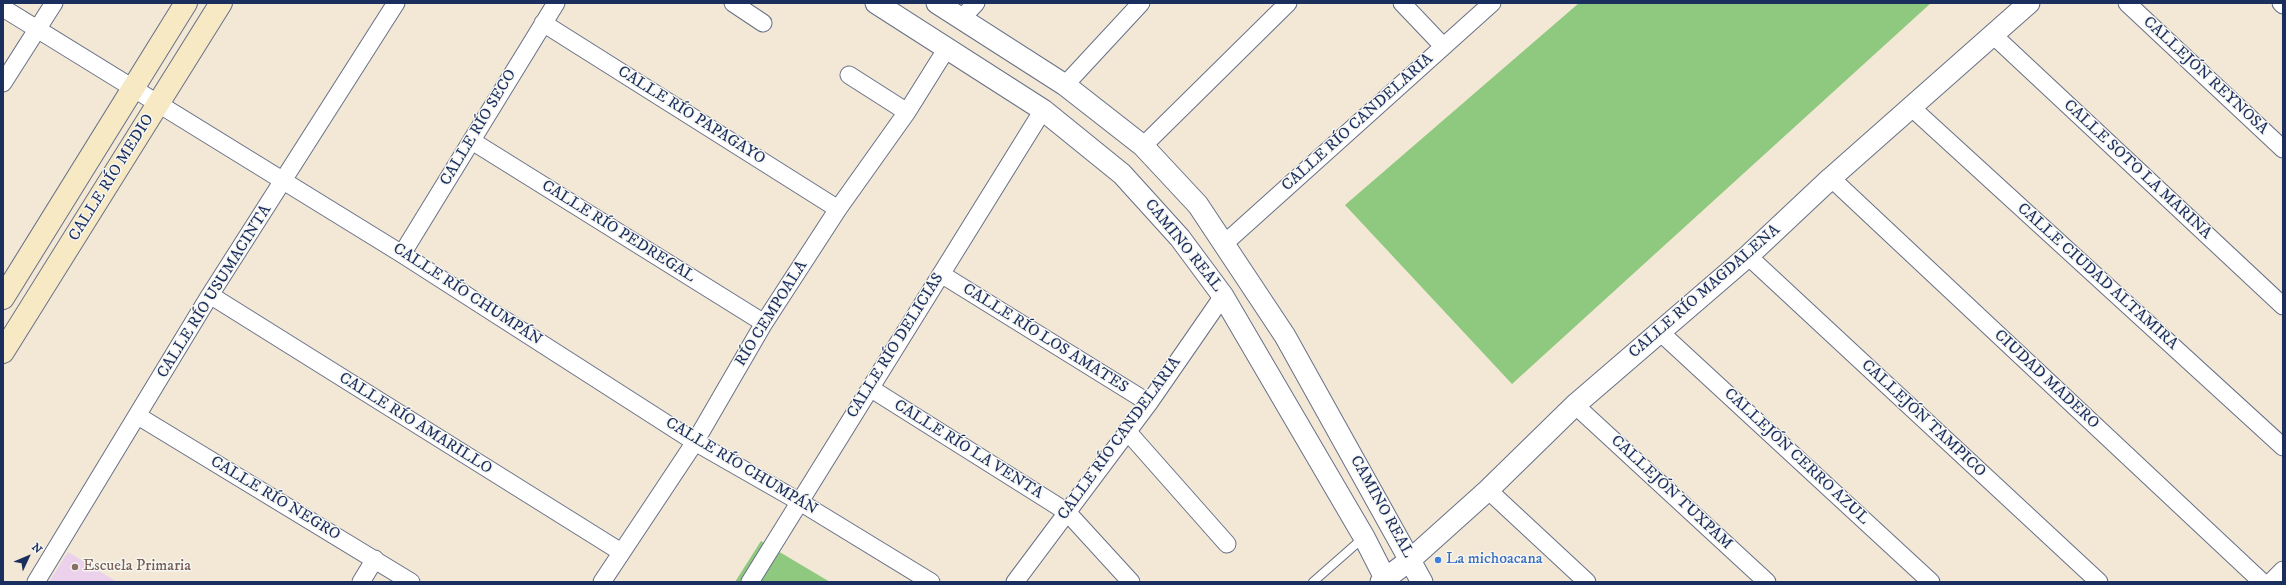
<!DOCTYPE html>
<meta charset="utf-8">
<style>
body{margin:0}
#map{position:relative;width:2286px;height:585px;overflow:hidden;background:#f3e8d5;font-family:"IM FELL DW Pica",serif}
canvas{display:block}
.frame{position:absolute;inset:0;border:4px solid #1b2f5e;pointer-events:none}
.north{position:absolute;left:8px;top:537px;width:40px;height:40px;-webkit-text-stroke:3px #f6f6f2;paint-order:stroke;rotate:46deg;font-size:11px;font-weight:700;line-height:16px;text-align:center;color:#1b2f5e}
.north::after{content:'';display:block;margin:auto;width:14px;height:18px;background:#1b2f5e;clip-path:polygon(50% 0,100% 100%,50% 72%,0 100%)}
</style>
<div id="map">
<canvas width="2286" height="585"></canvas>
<div class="frame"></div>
<div class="north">N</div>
</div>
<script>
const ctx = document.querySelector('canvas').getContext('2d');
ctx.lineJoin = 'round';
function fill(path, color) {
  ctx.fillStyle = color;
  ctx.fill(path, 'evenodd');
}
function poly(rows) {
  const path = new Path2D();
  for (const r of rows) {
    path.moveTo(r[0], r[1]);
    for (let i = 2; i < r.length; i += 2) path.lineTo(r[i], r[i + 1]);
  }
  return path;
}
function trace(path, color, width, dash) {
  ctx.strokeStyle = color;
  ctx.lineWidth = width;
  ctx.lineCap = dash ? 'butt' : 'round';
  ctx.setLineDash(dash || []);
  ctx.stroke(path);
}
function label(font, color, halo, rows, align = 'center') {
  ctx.font = font + ' "IM FELL DW Pica",serif';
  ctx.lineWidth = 3;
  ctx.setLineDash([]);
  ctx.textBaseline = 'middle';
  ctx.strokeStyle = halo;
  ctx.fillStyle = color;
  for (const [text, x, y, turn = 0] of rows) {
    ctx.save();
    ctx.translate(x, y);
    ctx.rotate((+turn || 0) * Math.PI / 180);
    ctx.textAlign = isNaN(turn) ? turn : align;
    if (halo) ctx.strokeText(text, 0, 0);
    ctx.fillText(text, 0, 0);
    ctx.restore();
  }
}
fill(poly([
 [68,552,117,582,49,582]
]), '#ebd1eb');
fill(poly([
 [1579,3,1931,3,1512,384,1345,205],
 [761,541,830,582,735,582]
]), '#8ec97f');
const service = poly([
 [1313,582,1363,538]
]);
const minor = poly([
 [733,3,763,23],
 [1402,3,1443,46],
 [2127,3,2283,149],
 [2281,3,2283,5],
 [3,8,402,254,695,442,800,502,931,582],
 [961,19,976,3],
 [543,23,838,209],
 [1992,34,2283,306],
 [849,75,907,112],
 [3,83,54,3],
 [1065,85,1141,3],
 [1911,107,2283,447],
 [472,141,764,323],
 [1143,146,1288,3],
 [1831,178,2262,582],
 [1225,243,1492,3],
 [402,254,556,3],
 [1748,256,2099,582],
 [941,274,1149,403],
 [210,295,621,552],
 [1660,332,1931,582],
 [870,388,1067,512,1131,582],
 [1575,405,1767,582],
 [138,416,411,582],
 [1127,431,1227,544],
 [1488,490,1587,582],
 [36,582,210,295,396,3],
 [361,582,375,559],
 [602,582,695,442,764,323,838,209,907,112,947,48],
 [750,582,1043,110],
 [1015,582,1149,403,1223,296],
 [2271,582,2283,570]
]);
const tertiary = poly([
 [876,3,1043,110,1122,174,1180,238,1223,296,1364,537,1387,582],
 [937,3,1065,85,1143,146,1198,205,1285,336,1422,582],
 [1381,582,1410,560,1488,490,1575,405,1748,256,1831,178,2029,3]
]);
const secondary = poly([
 [3,298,186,3],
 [3,352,221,3]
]);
trace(service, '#677088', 10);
trace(minor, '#677088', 19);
trace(tertiary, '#677088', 23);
trace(secondary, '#677088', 24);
trace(service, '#fff', 8);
trace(minor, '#fff', 17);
trace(tertiary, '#fff', 21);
trace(secondary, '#f6e9c3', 22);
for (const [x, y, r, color] of [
 [1438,560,4,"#3f7fe0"],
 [75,567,4,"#8d6e63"]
]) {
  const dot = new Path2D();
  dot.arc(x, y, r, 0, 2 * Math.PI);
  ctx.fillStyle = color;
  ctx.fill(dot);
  trace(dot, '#f6f6f2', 1.5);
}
label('16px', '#1b2f5e', '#f6f6f2', [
 ["CALLEJÓN REYNOSA",2205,76,43],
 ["CALLE RÍO PAPAGAYO",691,116,32],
 ["CALLE RÍO CANDELARIA",1358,123,-42],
 ["CALLE RÍO SECO",479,128,-59],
 ["CALLE SOTO LA MARINA",2137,170,43],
 ["CALLE RÍO MEDIO",112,178,-58],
 ["CALLE RÍO PEDREGAL",618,232,32],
 ["CAMINO REAL",1183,246,51],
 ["CALLE CIUDAD ALTAMIRA",2097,277,42],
 ["CALLE RÍO USUMACINTA",215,292,-58],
 ["CALLE RÍO MAGDALENA",1705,292,-41],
 ["CALLE RÍO CHUMPÁN",467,295,33],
 ["RÍO CEMPOALA",772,314,-58],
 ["CALLE RÍO LOS AMATES",1045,339,32],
 ["CALLE RÍO DELICIAS",896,346,-58],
 ["CIUDAD MADERO",2046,380,43],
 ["CALLEJÓN TAMPICO",1923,419,43],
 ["CALLE RÍO AMARILLO",415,424,32],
 ["CALLE RÍO CANDELARIA",1120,439,-54],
 ["CALLE RÍO LA VENTA",968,450,32],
 ["CALLEJÓN CERRO AZUL",1796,457,43],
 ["CALLE RÍO CHUMPÁN",741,467,31],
 ["CALLEJÓN TUXPAM",1671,493,43],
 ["CALLE RÍO NEGRO",275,499,31],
 ["CAMINO REAL",1381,507,61]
]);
label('16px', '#366cbe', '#f6f6f2', [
 ["La michoacana",1446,560]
], 'left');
label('16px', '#785e54', '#f6f6f2', [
 ["Escuela Primaria",83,567]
], 'left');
</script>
